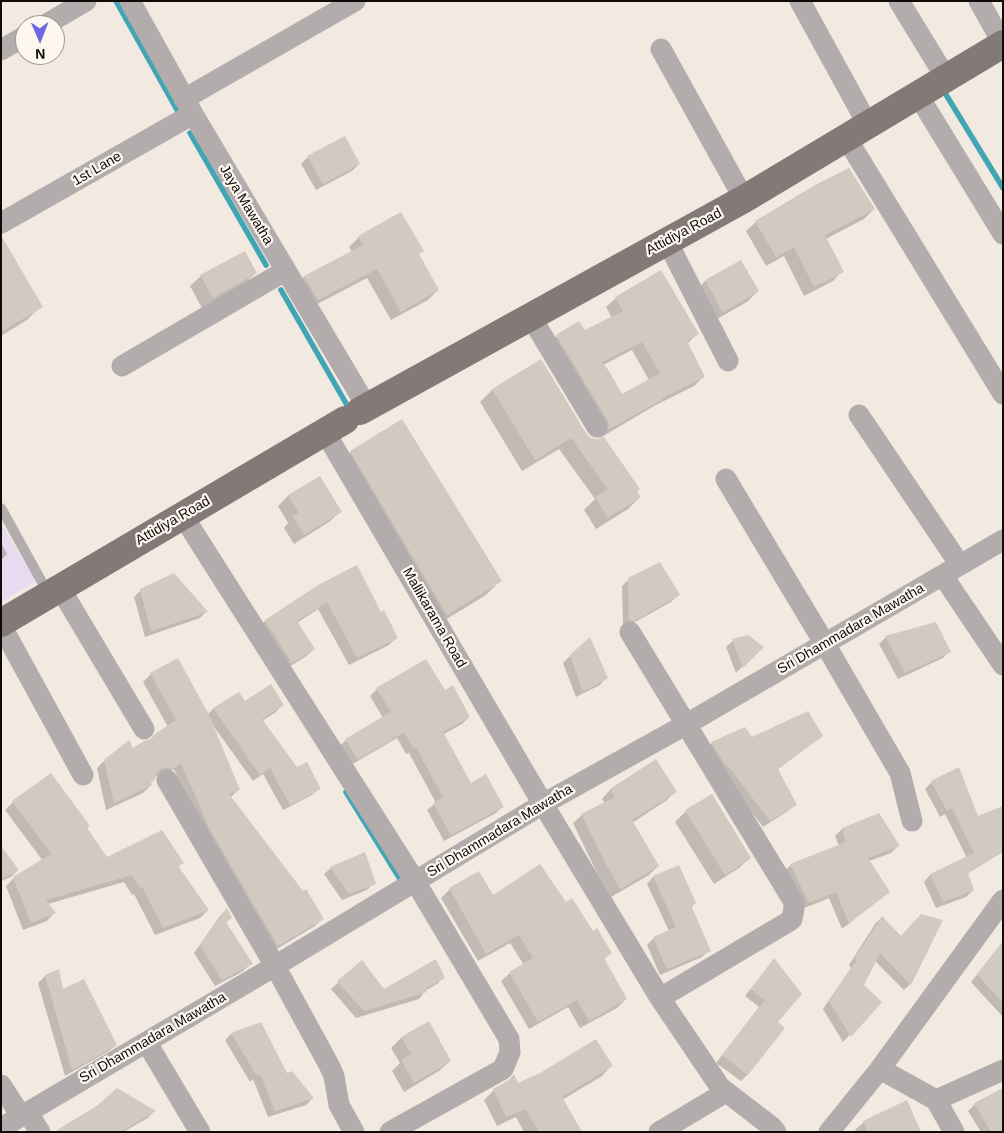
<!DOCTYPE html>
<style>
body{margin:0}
#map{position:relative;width:1004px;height:1133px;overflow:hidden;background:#f2e9e1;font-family:Helvetica,sans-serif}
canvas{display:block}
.frame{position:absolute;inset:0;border:2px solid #0e0b09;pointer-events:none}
.north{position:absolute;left:15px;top:15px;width:50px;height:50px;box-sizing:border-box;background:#fef7f0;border:1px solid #9e9994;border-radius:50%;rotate:179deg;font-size:14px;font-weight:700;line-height:20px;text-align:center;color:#0e0b09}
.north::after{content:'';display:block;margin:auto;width:18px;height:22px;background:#6c68e1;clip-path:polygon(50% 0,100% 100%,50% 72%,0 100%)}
</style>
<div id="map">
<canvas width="1004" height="1133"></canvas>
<div class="frame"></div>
<div class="north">N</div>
</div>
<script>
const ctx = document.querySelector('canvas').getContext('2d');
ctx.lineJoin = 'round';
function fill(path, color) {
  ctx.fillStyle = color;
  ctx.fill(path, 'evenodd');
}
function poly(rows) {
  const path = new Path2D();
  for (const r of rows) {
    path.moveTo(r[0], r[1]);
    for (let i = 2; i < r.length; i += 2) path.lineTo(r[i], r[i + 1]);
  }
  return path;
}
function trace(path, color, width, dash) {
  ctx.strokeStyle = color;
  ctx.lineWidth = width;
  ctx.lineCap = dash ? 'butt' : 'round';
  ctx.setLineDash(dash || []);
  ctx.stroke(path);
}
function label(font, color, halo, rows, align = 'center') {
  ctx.font = font + ' Helvetica,sans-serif';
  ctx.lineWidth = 4.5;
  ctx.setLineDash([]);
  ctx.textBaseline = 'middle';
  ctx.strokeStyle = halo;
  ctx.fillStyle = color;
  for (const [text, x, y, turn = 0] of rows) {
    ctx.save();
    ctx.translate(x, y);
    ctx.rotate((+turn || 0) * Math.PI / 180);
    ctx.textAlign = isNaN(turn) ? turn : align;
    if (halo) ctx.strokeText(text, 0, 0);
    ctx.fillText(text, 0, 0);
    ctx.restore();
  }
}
fill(poly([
 [1,523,36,581,1,602]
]), '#e9dbef');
fill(poly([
 [308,157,359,164,352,171,316,190,301,164],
 [874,209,864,219,826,239,842,271,833,281,804,296,784,256,766,266,746,231,756,222],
 [400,213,422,251,418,255,438,290,428,300,391,320,367,278,308,309,295,286,304,277,352,252,349,247,359,237],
 [1,236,41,306,27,320,1,336],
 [740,261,758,291,747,302,712,322,695,292,705,281],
 [256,273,245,283,202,308,190,286,201,276],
 [616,298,697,334,687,344,704,376,694,386,654,406,600,438,599,430,547,345,557,336,585,332,612,318,606,307],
 [632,350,649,380,621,396,603,365],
 [541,360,585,434,640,497,628,509,596,529,584,510,595,499,559,449,522,471,480,402,492,390],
 [351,452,500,581,486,595,432,628,337,466],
 [319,478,340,512,329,522,294,544,284,528,288,523,278,506,288,496],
 [1,543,7,554,1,560],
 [629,579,678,595,671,602,626,627,623,626,622,586],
 [319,586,380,613,397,637,389,645,349,665,318,609,297,623,314,649,305,657,284,670,257,629,265,621],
 [141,590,206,612,200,618,145,637,134,597],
 [935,624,950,651,943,658,898,679,879,644,886,637],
 [733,641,762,647,736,673,726,647],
 [570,656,606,678,600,685,576,697,563,663],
 [151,674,207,715,213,709,239,694,244,702,282,705,276,712,262,721,296,769,319,788,312,795,283,810,263,774,253,781,212,724,238,790,230,798,322,919,315,926,270,953,202,836,174,769,163,776,154,776,150,783,151,785,143,793,106,810,97,768,105,760,132,750,150,741,168,727,143,682],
 [377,689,444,691,469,717,462,724,442,735,470,784,502,807,496,813,444,841,427,810,436,803,409,753,406,754,397,738,351,765,339,747,346,740,383,718,370,696],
 [821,736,777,770,795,804,788,811,763,827,705,750,712,743,752,738],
 [655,761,675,792,667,800,632,823,658,866,649,875,611,897,597,873,573,823,582,815,605,804,602,799,610,790],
 [932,782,977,817,1003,841,1003,851,1001,853,967,874,973,890,966,897,936,908,924,882,930,875,967,858,945,814,940,817,925,789],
 [711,796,750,858,739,868,714,884,675,822,686,811],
 [13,802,86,829,107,859,182,863,177,868,208,910,200,918,155,935,134,894,132,895,124,882,48,904,54,913,47,921,23,930,6,886,14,878,43,861,5,810],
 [878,815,898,846,891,853,869,861,889,892,842,929,829,898,802,909,784,871,791,865,839,846,835,836,842,829],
 [1,848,18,870,11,877,1,881],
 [678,866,695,903,691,907,709,950,702,957,660,975,647,945,654,938,669,931,647,884,653,877],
 [331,868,374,883,367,890,342,900,324,874],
 [450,889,492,897,566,904,611,953,603,960,626,999,617,1008,580,1028,568,1007,529,1029,501,981,510,973,524,965,510,943,478,961,441,898],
 [226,910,231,917,225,923,249,965,242,972,215,986,194,953,220,916],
 [882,917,910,984,904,990,875,961,863,986,880,1002,843,1042,823,1009,851,968,849,965,875,924],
 [1000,947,1003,948,1002,1016,971,982],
 [361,962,384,991,444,977,437,984,425,991,419,999,356,1018,331,989],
 [768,967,776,1022,748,1074,741,1081,716,1063,759,1007,745,996],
 [45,976,116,1045,109,1051,65,1076,38,983],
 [428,1023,450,1061,439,1071,404,1092,392,1071,400,1063,391,1048,401,1038],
 [260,1024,286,1075,313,1098,306,1105,268,1117,253,1079,250,1082,225,1040,231,1034],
 [611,1066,602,1076,562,1100,581,1132,524,1132,516,1117,497,1126,484,1100,494,1090,518,1085,541,1074],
 [975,1104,1003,1132,981,1132,968,1111],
 [154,1111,148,1118,123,1132,61,1132],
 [864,1122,919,1132,856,1132,855,1130]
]), '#0003');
trace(poly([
 [116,1,181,117],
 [945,93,1003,188],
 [190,133,266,265],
 [281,290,351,412],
 [346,792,400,879]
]), '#41a5b3', 5.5);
fill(poly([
 [345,136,360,164,323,184,307,156],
 [849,168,875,209,825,235,844,272,814,287,794,247,776,257,755,221,815,185],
 [401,212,424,251,419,254,439,290,401,312,377,269,318,300,304,276,363,245,358,236],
 [1,235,43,307,1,332],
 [245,251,257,273,213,298,200,275],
 [741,260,759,291,723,312,705,280],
 [661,270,699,334,687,341,705,377,661,399,662,400,609,429,608,421,556,335,579,321,585,330,623,311,615,297],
 [642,342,660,373,622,394,609,371,602,362],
 [541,359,586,433,591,438,597,439,604,437,640,489,637,491,641,497,608,518,595,497,608,489,571,438,535,460,492,389],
 [402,419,502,581,447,615,350,451],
 [320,476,342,512,304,535,293,516,299,513,288,495],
 [660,562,680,595,634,621,629,620,628,578],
 [357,565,381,612,384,610,398,638,357,658,327,602,297,621,315,649,292,663,265,620,318,585],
 [174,573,208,612,151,631,140,589],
 [936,622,951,652,905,673,885,636],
 [748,635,764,647,743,668,732,639],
 [590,637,608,678,583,692,570,655],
 [178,658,209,715,240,790,229,794,303,891,306,889,324,919,278,946,209,828,181,763,172,769,166,768,160,769,156,774,155,780,151,782,152,785,114,803,104,760,129,740,133,748,144,741,151,739,155,734,176,720,150,673],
 [426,659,445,690,453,685,470,717,443,732,471,783,486,774,504,807,451,835,433,803,443,797,416,747,413,748,404,732,358,760,345,739,391,712,376,688],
 [271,684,284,705,262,719,297,767,307,762,321,789,290,805,270,768,260,775,213,708,239,692,245,701],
 [808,711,823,736,778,769,797,805,770,821,728,766,726,766,711,742,745,727,752,737],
 [656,759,677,792,632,820,659,866,620,889,606,864,581,814,615,797,610,789],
 [959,767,978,816,1003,806,1003,851,968,873,974,890,943,902,930,874,974,853,952,808,947,811,931,781],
 [51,773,90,826,87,828,107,857,162,830,184,863,178,866,209,910,163,928,142,887,140,888,132,875,46,900,56,913,31,923,13,877,51,854,12,801],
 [712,794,751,858,725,875,685,810],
 [879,813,900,846,868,858,890,892,849,923,836,892,809,903,790,864,846,842,842,828],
 [1,846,19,870,1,879],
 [365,852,376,884,349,894,330,867],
 [540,864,566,902,572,898,593,931,597,928,612,953,604,958,627,999,589,1021,577,1000,538,1022,509,972,533,958,519,935,486,954,449,888,479,871,493,895],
 [679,865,696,903,691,905,711,951,667,969,653,937,676,927,653,876],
 [227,908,232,918,226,922,253,964,222,980,200,945],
 [921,914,943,920,911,985,880,953,864,985,882,1002,851,1037,829,1001,857,960,855,958,882,916,901,936],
 [1003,941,1003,1003,977,974],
 [774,958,802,994,778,1022,785,1028,748,1075,722,1055,765,1000,751,989],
 [436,959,445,978,425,989,427,992,364,1011,337,981,362,960,384,989],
 [59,969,63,989,84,979,117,1045,72,1070,45,975],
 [429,1021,451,1061,414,1083,401,1060,411,1054,401,1037],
 [261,1022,287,1073,292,1071,314,1098,275,1111,260,1074,257,1076,231,1033],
 [596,1039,613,1066,562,1097,582,1132,539,1132,525,1109,506,1117,493,1089,509,1080,514,1074,518,1083,540,1073],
 [117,1088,156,1111,120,1132,54,1132,98,1105],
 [1003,1088,1003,1132,991,1132,974,1103],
 [907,1100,921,1132,868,1132,863,1121]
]), '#d2c9c1');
trace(poly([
 [1,508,48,593]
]), '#b2adac', 10);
trace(poly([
 [130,1,193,114,367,407],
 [800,1,868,125],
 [899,1,946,78],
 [979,1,1003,44],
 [45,25,86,1],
 [661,49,744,199],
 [1,50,25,36],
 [918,95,1003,234],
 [184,99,355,1],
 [847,139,1003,394],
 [1,223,193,114],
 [667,241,728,361],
 [531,317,597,427],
 [122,366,285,271],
 [859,415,960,565],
 [325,432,543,804,660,998,720,1087,772,1127,776,1132],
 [726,479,825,644,900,773,912,821],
 [183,516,415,881,509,1039,510,1052,503,1069,390,1132],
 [943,576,1003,665],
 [60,588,144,729],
 [1,625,83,775],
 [630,632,794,902,794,908,792,919,788,922,660,998],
 [167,780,275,966,329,1065,334,1076,339,1105,354,1132],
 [147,1043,200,1132],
 [880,1069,936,1100],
 [1,1085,21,1116],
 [28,1113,40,1132],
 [1,1128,275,966,543,804,685,725,1003,540],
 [659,1132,726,1092],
 [829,1132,880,1069,1003,900],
 [954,1132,936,1100,1003,1070]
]), '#b2adac', 21);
trace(poly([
 [360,411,744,199,1003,44],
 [1,623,345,420]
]), '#837977', 28);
label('14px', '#0e0b09', '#fef7f0', [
 ["1st Lane",97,169,-30],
 ["Jaya Mawatha",246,205,59],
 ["Attidiya Road",684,232,-28],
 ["Attidiya Road",173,521,-30],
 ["Mallikarama Road",434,618,60],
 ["Sri Dhammadara Mawatha",851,629,-30],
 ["Sri Dhammadara Mawatha",500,831,-31],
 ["Sri Dhammadara Mawatha",153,1038,-30]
]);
</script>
